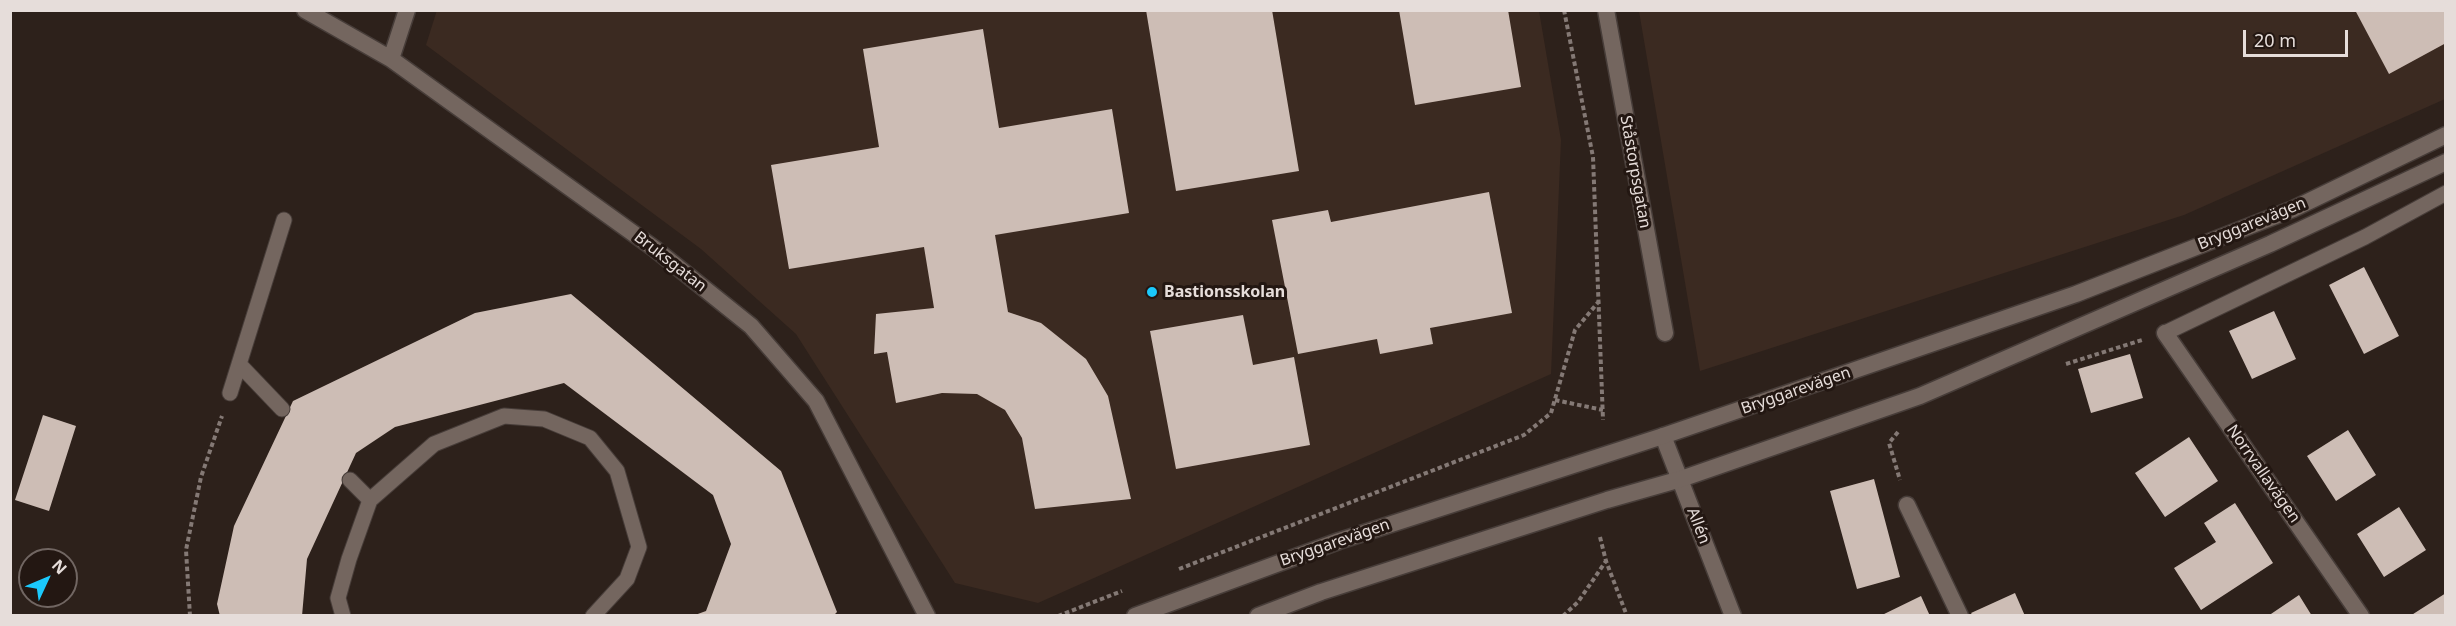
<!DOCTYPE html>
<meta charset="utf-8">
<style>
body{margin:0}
#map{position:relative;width:2456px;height:626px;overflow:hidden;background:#2d211b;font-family:"Noto Sans",sans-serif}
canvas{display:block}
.frame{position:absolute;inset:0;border:12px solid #e6ddda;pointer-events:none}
.north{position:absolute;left:18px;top:548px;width:60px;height:60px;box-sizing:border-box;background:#231712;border:2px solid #716662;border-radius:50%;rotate:46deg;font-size:16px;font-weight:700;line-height:24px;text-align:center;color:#e6ddda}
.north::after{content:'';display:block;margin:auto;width:21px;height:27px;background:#1bc9fc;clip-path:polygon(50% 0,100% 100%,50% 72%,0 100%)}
.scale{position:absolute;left:2243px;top:30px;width:105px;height:27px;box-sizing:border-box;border:3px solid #e6ddda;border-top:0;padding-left:8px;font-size:18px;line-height:21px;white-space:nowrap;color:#e6ddda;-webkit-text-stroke:4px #231712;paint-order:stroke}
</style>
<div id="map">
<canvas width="2456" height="626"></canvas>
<div class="frame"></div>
<div class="north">N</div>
<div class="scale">20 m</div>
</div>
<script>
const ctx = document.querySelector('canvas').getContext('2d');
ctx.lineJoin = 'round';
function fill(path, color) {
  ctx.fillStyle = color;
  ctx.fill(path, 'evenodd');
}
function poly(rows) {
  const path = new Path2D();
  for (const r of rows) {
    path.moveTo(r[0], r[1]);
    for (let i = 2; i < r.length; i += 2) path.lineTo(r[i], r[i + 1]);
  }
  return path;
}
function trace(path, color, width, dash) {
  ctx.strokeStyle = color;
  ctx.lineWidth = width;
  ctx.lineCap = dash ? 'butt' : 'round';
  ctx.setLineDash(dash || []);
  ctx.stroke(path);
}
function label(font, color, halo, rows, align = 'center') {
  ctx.font = font + ' "Noto Sans",sans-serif';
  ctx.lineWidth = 6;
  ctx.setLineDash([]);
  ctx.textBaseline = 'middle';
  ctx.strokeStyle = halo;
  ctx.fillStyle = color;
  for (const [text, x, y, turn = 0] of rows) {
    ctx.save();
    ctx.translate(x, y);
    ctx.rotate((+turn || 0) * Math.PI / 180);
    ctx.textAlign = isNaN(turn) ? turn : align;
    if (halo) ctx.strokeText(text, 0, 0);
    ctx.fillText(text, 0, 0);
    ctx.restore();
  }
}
fill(poly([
 [437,10,1539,11,1561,140,1551,374,1038,603,955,583,796,334,701,249,426,45],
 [1639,11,2445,11,2445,99,2184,215,1700,371]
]), '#3b2a21');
fill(poly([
 [1146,10,1272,10,1299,171,1176,191],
 [1399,10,1508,10,1521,87,1415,105],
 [2355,10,2446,10,2446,43,2389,74],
 [983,29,999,128,1112,109,1129,213,995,235,1008,312,1041,323,1086,359,1108,396,1131,499,1035,509,1022,438,1005,410,977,394,942,393,896,403,887,352,874,354,876,314,934,308,924,247,789,269,771,165,879,147,863,49],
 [1489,192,1512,313,1430,328,1433,344,1380,354,1377,339,1298,354,1272,220,1328,210,1331,222],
 [2364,267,2399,336,2364,354,2329,285],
 [571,294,781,471,837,612,834,615,695,615,706,611,731,544,713,495,564,383,395,427,356,453,307,559,302,616,220,616,217,604,234,526,293,401,475,313],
 [2274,311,2296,359,2252,379,2229,331],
 [1243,315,1253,365,1294,357,1310,445,1176,469,1150,331],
 [2130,354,2143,398,2091,413,2078,369],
 [43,415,76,426,49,511,15,500],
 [2348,430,2376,475,2336,501,2307,456],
 [2189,437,2218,481,2165,517,2135,473],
 [1874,479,1900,577,1857,589,1830,491],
 [2235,503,2273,563,2201,610,2174,568,2216,542,2204,523],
 [2399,507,2426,550,2384,577,2357,534],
 [2015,593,2025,616,1973,616,1971,613],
 [2446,593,2446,616,2410,616],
 [2299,595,2312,616,2268,616],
 [1921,596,1930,616,1880,616]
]), '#cdbdb5');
const service = poly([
 [2165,333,2365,237,2446,193],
 [239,364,282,409],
 [230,393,284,220],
 [350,480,370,500],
 [343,616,338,598,349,559,370,500,434,444,504,416,544,419,590,438,617,471,639,547,627,579,593,616]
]);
const minor = poly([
 [305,10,391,59,655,249,751,326,816,401,927,616],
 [1606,10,1665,333],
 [391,59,407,10],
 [2165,333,2361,616],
 [1663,436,1733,616],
 [1907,505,1960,616]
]);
const secondary = poly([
 [1135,616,1339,541,1663,436,2076,294,2293,209,2446,135],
 [1258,616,1321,592,1607,500,1681,479,1920,396,2270,244,2446,162]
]);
trace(service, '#473d39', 17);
trace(minor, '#473d39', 19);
trace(secondary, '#473d39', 19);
trace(poly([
 [1564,10,1593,157,1603,420],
 [2066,364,2142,340],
 [1555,400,1603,410],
 [1898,432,1889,443,1900,480],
 [1600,537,1606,561,1627,616],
 [1179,569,1524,435,1551,413,1575,330,1600,300],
 [190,616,186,550,201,477,222,416],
 [1058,616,1122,591],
 [1563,616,1578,602,1606,561]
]), '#847975', 4, [4.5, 3]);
trace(service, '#74665f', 15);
trace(minor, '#74665f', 16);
trace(secondary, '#74665f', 16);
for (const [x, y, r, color] of [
 [1152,292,6,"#1bc9fc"]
]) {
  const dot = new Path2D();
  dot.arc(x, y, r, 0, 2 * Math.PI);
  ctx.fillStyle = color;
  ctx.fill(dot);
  trace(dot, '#231712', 2);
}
label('16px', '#e6ddda', '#231712', [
 ["Ståstorpsgatan",1635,172,80],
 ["Bryggarevägen",2252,224,-22],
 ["Bruksgatan",670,262,38],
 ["Bryggarevägen",1796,391,-19],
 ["Norrvallavägen",2263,474,55],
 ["Allén",1698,526,69],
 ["Bryggarevägen",1335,543,-19]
]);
label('bold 16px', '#e6ddda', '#231712', [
 ["Bastionsskolan",1164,292]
], 'left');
</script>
